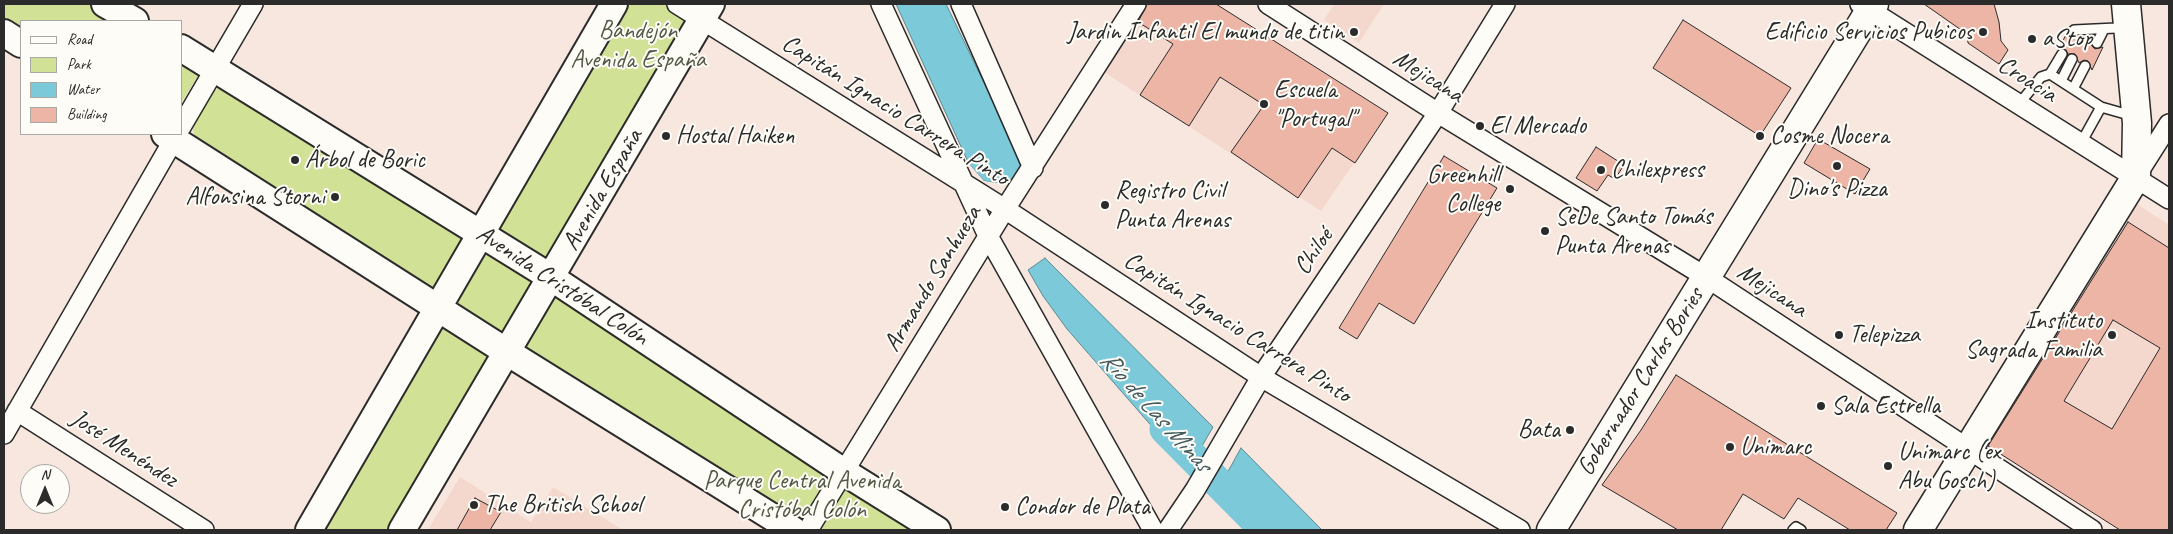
<!DOCTYPE html>
<meta charset="utf-8">
<style>
body{margin:0}
#map{position:relative;width:2173px;height:534px;overflow:hidden;background:#f8e7de;font-family:Caveat,sans-serif}
canvas{display:block}
.frame{position:absolute;inset:0;border:5px solid #2b2b2b;pointer-events:none}
.legend{position:absolute;left:20px;top:20px;width:162px;height:115px;box-sizing:border-box;background:#fdfcf7;border:1px solid #a9a8a5;margin:0;padding:6px 9px;list-style:none;font-size:15px;color:#2b2b2b}
.legend li{display:flex;align-items:center;gap:10px;height:25px}
.legend b{width:25px;border:1px solid #a9a8a5}
.north{position:absolute;left:20px;top:464px;width:50px;height:50px;box-sizing:border-box;background:#fdfcf7;border:1px solid #a9a8a5;border-radius:50%;rotate:0deg;font-size:14px;font-weight:700;line-height:20px;text-align:center;color:#2b2b2b}
.north::after{content:'';display:block;margin:auto;width:18px;height:22px;background:#2b2b2b;clip-path:polygon(50% 0,100% 100%,50% 72%,0 100%)}
</style>
<div id="map">
<canvas width="2173" height="534"></canvas>
<div class="frame"></div>
<ul class="legend">
<li><b style="height:6px;background:#fdfcf7"></b>Road</li>
<li><b style="height:14px;background:#d1e195"></b>Park</li>
<li><b style="height:14px;background:#7bc9d9"></b>Water</li>
<li><b style="height:14px;background:#edb5a5"></b>Building</li>
</ul>
<div class="north">N</div>
</div>
<script>
const ctx = document.querySelector('canvas').getContext('2d');
ctx.lineJoin = 'round';
function fill(path, color) {
  ctx.fillStyle = color;
  ctx.fill(path, 'evenodd');
}
function poly(rows) {
  const path = new Path2D();
  for (const r of rows) {
    path.moveTo(r[0], r[1]);
    for (let i = 2; i < r.length; i += 2) path.lineTo(r[i], r[i + 1]);
  }
  return path;
}
function trace(path, color, width, dash) {
  ctx.strokeStyle = color;
  ctx.lineWidth = width;
  ctx.lineCap = dash ? 'butt' : 'round';
  ctx.setLineDash(dash || []);
  ctx.stroke(path);
}
function label(font, color, halo, rows, align = 'center') {
  ctx.font = font + ' Caveat,sans-serif';
  ctx.lineWidth = 4;
  ctx.setLineDash([]);
  ctx.textBaseline = 'middle';
  ctx.strokeStyle = halo;
  ctx.fillStyle = color;
  for (const [text, x, y, turn = 0] of rows) {
    ctx.save();
    ctx.translate(x, y);
    ctx.rotate((+turn || 0) * Math.PI / 180);
    ctx.textAlign = isNaN(turn) ? turn : align;
    if (halo) ctx.strokeText(text, 0, 0);
    ctx.fillText(text, 0, 0);
    ctx.restore();
  }
}
fill(poly([
 [1145,4,1216,4,1388,113,1321,211,1102,71],
 [1334,4,1384,4,1359,43,1324,20],
 [2137,204,2169,225,2169,530,2120,530,1986,445],
 [460,477,531,522,553,487,623,530,433,530,429,528]
]), '#f5d8cd');
fill(poly([
 [4,4,96,4,123,21,21,21,21,33,4,22],
 [624,4,700,4,391,530,318,530],
 [181,58,194,66,198,76,181,103],
 [226,87,465,237,432,292,197,143,192,127,214,90],
 [551,295,923,530,792,530,516,353]
]), '#d1e195');
const water = poly([
 [896,4,946,4,1026,170,1003,184,984,181,969,164,896,4],
 [1045,258,1213,427,1189,469,1067,329,1043,296,1028,270,1045,258],
 [1241,448,1322,530,1254,530,1216,493,1241,448]
]);
fill(water, '#7bc9d9');
trace(water, '#5b8a93', 1);
fill(poly([
 [969,164,984,181,1003,184,1026,170,1027,172,1003,187,983,183,967,166]
]), '#f8e7de');
trace(poly([
 [1165,429,1265,530]
]), '#7bc9d9', 31);
const building = poly([
 [1147,4,1216,4,1388,113,1355,163,1332,148,1298,198,1231,152,1264,105,1220,77,1189,126,1140,95,1173,44,1138,22,1147,4],
 [1924,4,1994,4,1999,22,2001,41,2008,50,1999,64,1968,43,1967,34,1924,4],
 [1683,20,1791,88,1760,136,1653,68,1683,20],
 [2068,31,2072,36,2083,36,2091,40,2092,46,2095,49,2103,47,2092,70,2088,61,2084,60,2079,63,2075,54,2068,54,2063,48,2058,50,2068,31],
 [1818,139,1870,169,1855,194,1804,163,1818,139],
 [1596,147,1624,165,1615,179,1608,175,1597,191,1576,178,1596,147],
 [1444,156,1497,188,1414,324,1379,303,1357,339,1339,328,1444,156],
 [2128,222,2169,248,2169,530,2120,530,1988,446,2128,222],
 [2113,320,2160,348,2112,429,2064,401,2113,320],
 [1676,375,1897,513,1886,530,1850,530,1798,498,1784,519,1743,494,1721,530,1678,530,1602,485,1641,430,1676,375],
 [475,498,501,512,490,530,457,530,475,498]
]);
fill(building, '#edb5a5');
trace(building, '#2b2b2b', 1);
const lane = poly([
 [2074,30,2116,28,2126,25],
 [2097,43,2104,29],
 [2050,74,2062,54],
 [2061,81,2072,59],
 [2073,89,2085,66],
 [2019,104,2041,77,2050,74,2101,107,2122,113,2133,109],
 [2081,143,2101,107],
 [1793,530,1796,527,1801,530]
]);
const street = poly([
 [677,4,1005,209,1261,377,1520,530],
 [881,4,988,236,1153,530],
 [961,4,1033,168],
 [1268,4,1438,113,1706,277,2092,530],
 [1860,4,2169,199],
 [181,127,253,4],
 [2136,176,2169,124],
 [17,411,204,530],
 [4,434,177,134],
 [808,530,1005,209,1136,4],
 [1168,530,1195,490,1261,377,1438,113,1505,4]
]);
const secondary = poly([
 [105,4,135,21],
 [4,33,21,44],
 [181,48,552,278,844,472,937,530],
 [165,134,507,352,793,530],
 [309,530,614,4],
 [402,530,711,4]
]);
const primary = poly([
 [1551,530,1874,4],
 [1918,530,2136,177,2137,123,2126,4]
]);
trace(lane, '#2b2b2b', 12);
trace(street, '#2b2b2b', 22);
trace(secondary, '#2b2b2b', 30);
trace(primary, '#2b2b2b', 31);
trace(lane, '#fdfcf7', 9);
trace(street, '#fdfcf7', 19);
trace(secondary, '#fdfcf7', 26);
trace(primary, '#fdfcf7', 28);
for (const [x, y, r, color] of [
 [1354,32,5,"#2b2b2b"],
 [1983,32,5,"#2b2b2b"],
 [2032,39,5,"#2b2b2b"],
 [1264,104,5,"#2b2b2b"],
 [1480,126,5,"#2b2b2b"],
 [666,136,5,"#2b2b2b"],
 [1760,136,5,"#2b2b2b"],
 [295,160,5,"#2b2b2b"],
 [1837,166,5,"#2b2b2b"],
 [1601,170,5,"#2b2b2b"],
 [1510,189,5,"#2b2b2b"],
 [335,197,5,"#2b2b2b"],
 [1105,205,5,"#2b2b2b"],
 [1545,231,5,"#2b2b2b"],
 [1839,335,5,"#2b2b2b"],
 [2112,335,5,"#2b2b2b"],
 [1821,406,5,"#2b2b2b"],
 [1570,430,5,"#2b2b2b"],
 [1730,447,5,"#2b2b2b"],
 [1888,466,5,"#2b2b2b"],
 [474,505,5,"#2b2b2b"],
 [1005,507,5,"#2b2b2b"]
]) {
  const dot = new Path2D();
  dot.arc(x, y, r, 0, 2 * Math.PI);
  ctx.fillStyle = color;
  ctx.fill(dot);
  trace(dot, '#fdfcf7', 2);
}
label('25px', '#545846', '#fdfcf7', [
 ["Bandejón",638,31],
 ["Avenida España",638,60],
 ["Parque Central Avenida",802,481],
 ["Cristóbal Colón",802,510]
]);
label('25px', '#2b2b2b', '#fdfcf7', [
 ["Jardin Infantil El mundo de titin",1344,32,"right"],
 ["Edificio Servicios Pubicos",1973,32,"right"],
 ["aStop",2042,39],
 ["Escuela",1274,90],
 ["\"Portugal\"",1274,119],
 ["El Mercado",1490,126],
 ["Hostal Haiken",676,136],
 ["Cosme Nocera",1770,136],
 ["Árbol de Boric",305,160],
 ["Chilexpress",1611,170],
 ["Greenhill",1500,175,"right"],
 ["College",1500,204,"right"],
 ["Dino's Pizza",1837,189,"center"],
 ["Registro Civil",1115,191],
 ["Punta Arenas",1115,220],
 ["Alfonsina Storni",325,197,"right"],
 ["SeDe Santo Tomás",1555,217],
 ["Punta Arenas",1555,246],
 ["Instituto",2102,321,"right"],
 ["Sagrada Familia",2102,350,"right"],
 ["Telepizza",1849,335],
 ["Sala Estrella",1831,406],
 ["Bata",1560,430,"right"],
 ["Unimarc",1740,447],
 ["Unimarc (ex",1898,452],
 ["Abu Gosch)",1898,481],
 ["The British School",484,505],
 ["Condor de Plata",1015,507]
], 'left');
label('25px', '#2b2b2b', '#fdfcf7', [
 ["Mejicana",1428,77,32],
 ["Croacia",2027,80,32],
 ["Capitán Ignacio Carrera Pinto",895,111,32],
 ["Avenida España",603,190,-60],
 ["Chiloé",1314,252,-56],
 ["Armando Sanhueza",933,279,-59],
 ["Avenida Cristóbal Colón",562,286,33],
 ["Mejicana",1772,291,33],
 ["Capitán Ignacio Carrera Pinto",1237,328,32],
 ["Gobernador Carlos Bories",1641,382,-58],
 ["José Menéndez",124,449,33]
]);
label('italic 26px', '#435a5f', '#fdfcf7', [
 ["Río de Las Minas",1155,412,48]
]);
</script>
